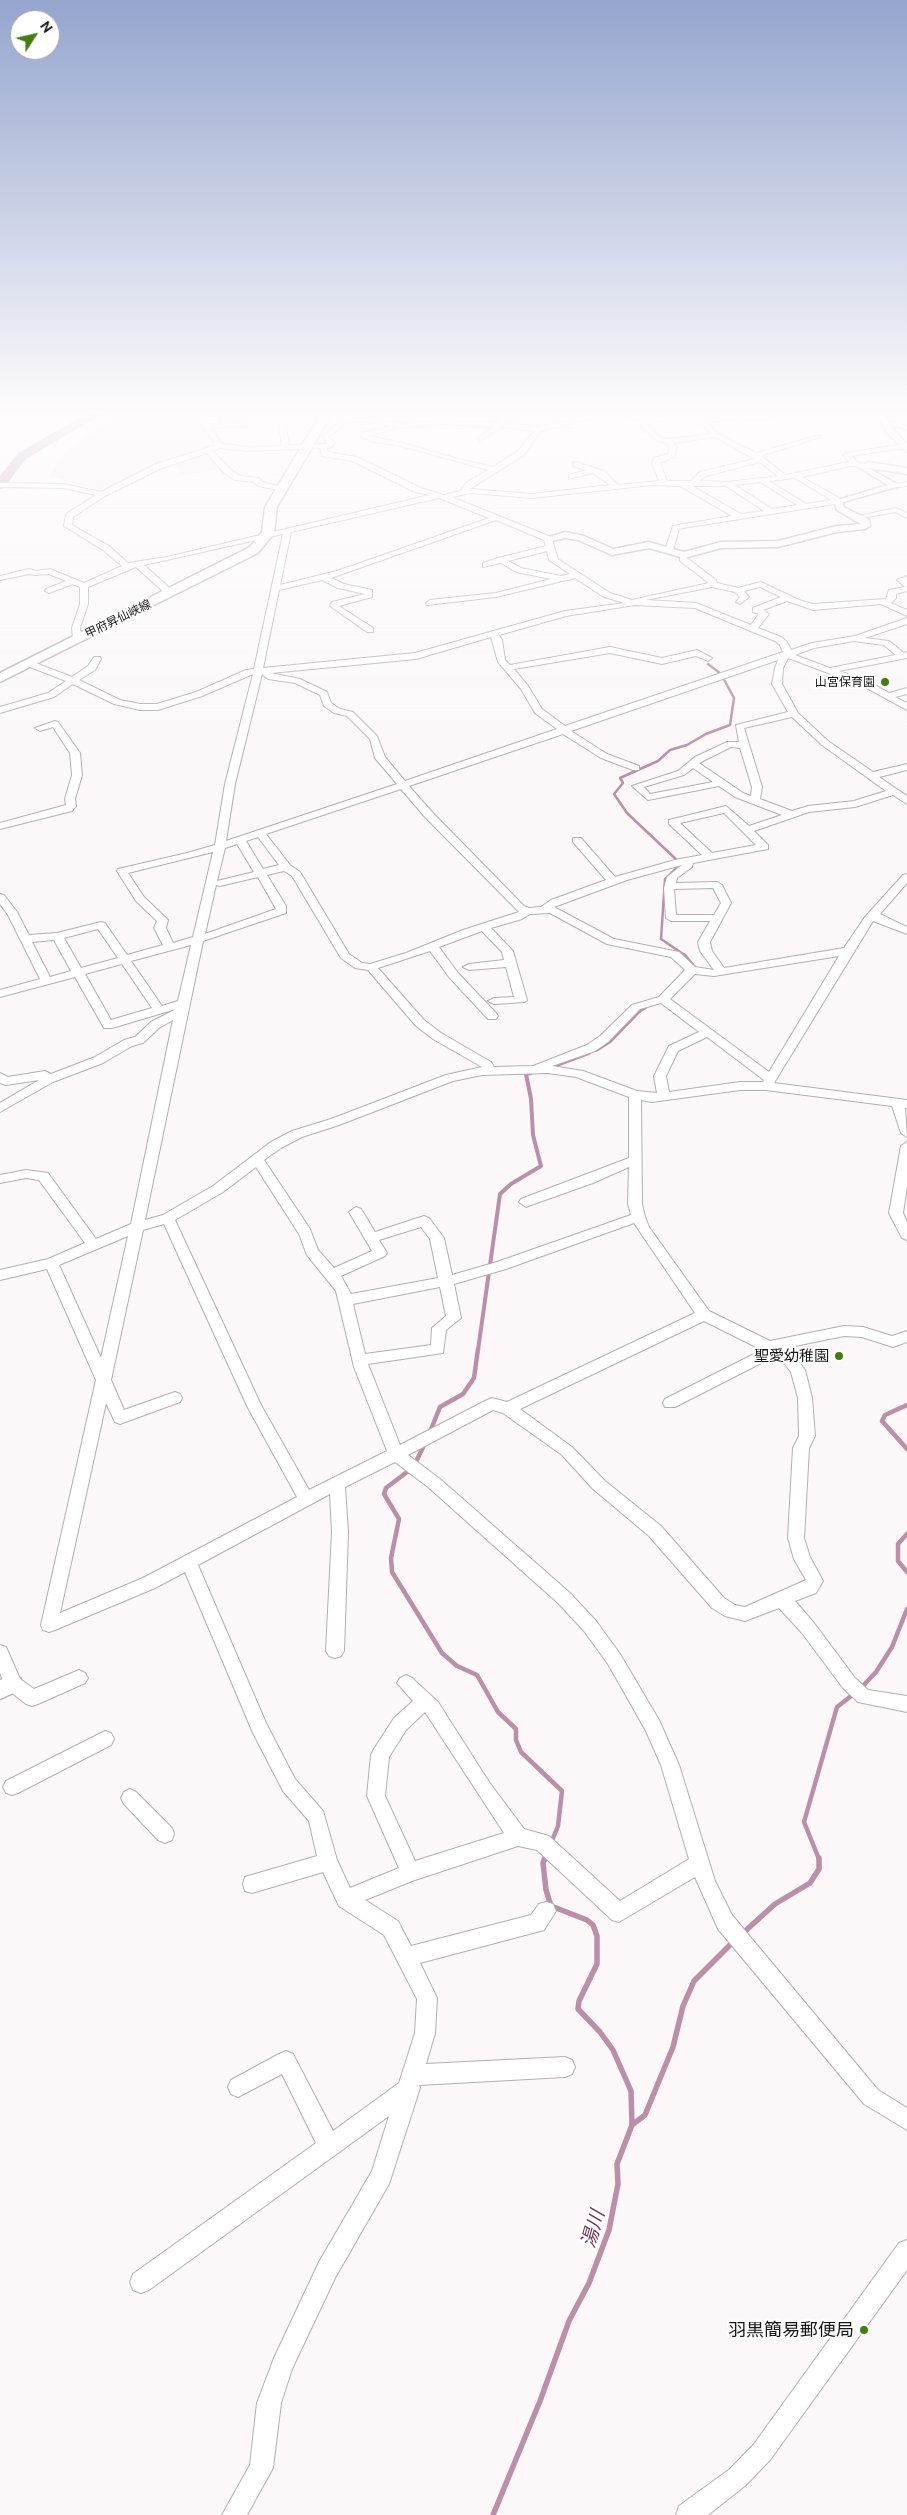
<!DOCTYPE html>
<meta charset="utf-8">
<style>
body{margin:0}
#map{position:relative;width:907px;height:2515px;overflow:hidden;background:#fcf8fa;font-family:Ubuntu,sans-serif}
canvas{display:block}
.north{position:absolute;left:10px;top:10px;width:50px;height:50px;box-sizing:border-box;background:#fff;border:1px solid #a3a2a2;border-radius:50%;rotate:55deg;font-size:14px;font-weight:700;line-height:20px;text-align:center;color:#181717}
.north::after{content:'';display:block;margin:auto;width:18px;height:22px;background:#467d12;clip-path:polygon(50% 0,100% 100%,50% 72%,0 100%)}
</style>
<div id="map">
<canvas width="907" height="2515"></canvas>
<div class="north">N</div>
</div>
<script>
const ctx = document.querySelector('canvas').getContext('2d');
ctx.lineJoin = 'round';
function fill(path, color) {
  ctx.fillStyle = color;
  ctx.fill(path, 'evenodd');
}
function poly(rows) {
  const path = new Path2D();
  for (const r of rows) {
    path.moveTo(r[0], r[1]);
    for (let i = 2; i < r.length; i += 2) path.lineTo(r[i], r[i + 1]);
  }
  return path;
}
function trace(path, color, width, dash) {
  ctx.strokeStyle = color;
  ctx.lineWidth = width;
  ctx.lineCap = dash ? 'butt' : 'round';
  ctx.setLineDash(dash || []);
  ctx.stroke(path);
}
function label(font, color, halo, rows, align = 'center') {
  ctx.font = font + ' Ubuntu,"Noto Sans JP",sans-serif';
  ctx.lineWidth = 4.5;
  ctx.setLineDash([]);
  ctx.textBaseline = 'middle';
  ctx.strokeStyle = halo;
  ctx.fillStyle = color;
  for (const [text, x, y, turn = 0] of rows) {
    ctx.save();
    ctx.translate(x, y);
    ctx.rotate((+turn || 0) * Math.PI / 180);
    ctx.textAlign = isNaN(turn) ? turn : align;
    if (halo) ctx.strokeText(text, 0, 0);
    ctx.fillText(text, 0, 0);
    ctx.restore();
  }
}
fill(poly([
 [124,412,196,412,220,446,160,463,104,492,49,476,57,461,77,442],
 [208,453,223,469,182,475,175,463]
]), '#f6eaf1');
trace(poly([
 [686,956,661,939,665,879,681,864,627,813,614,794,623,783,620,778,658,761,670,750,687,745,706,734,730,725,734,698,721,674,708,664]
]), '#ba8fa7', 2.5);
trace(poly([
 [684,955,694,967,694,971],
 [596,1050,610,1041,639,1011,647,1006],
 [549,1068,589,1053],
 [478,1350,500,1194,511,1184,541,1166,533,1135,531,1099,526,1074,531,1073]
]), '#ba8fa7', 4);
trace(poly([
 [907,1405,885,1415,882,1421,907,1449],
 [430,1432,440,1407,463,1394,474,1378,478,1349],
 [415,1464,425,1443],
 [411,1469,386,1488,384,1494,399,1519,391,1558,392,1572,442,1653,457,1666,477,1675,498,1712,516,1729,516,1740,521,1752,562,1791,558,1826,551,1843],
 [907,1534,898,1544,898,1561,907,1572],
 [860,1689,876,1672,892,1647,907,1609],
 [544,1859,546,1854],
 [819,1859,804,1822,837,1707,855,1693]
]), '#ba8fa7', 4.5);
trace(poly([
 [545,1858,543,1863,546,1890,551,1906,587,1920,593,1925,597,1936,597,1964,579,2001,578,2009,600,2032,613,2050,631,2091,632,2125],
 [743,1933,775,1904,810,1883,819,1869,819,1858],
 [493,2515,540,2401,569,2321,589,2283,609,2230,618,2184,617,2164,632,2125,645,2115,673,2047,683,2006,694,1981,734,1941]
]), '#ba8fa7', 5.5);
fill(poly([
 [89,412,105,412,26,459,4,488,0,489,0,476,18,453,89,412]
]), '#ba8fa7');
const minor = poly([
 [193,412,200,412,208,424,220,424,221,417,227,412,235,412,226,419,226,423,246,423,248,426,211,428,222,444,249,447,282,446,277,412,283,412,289,445,327,444,323,436,350,412,355,414,351,418,371,418,403,424,440,420,498,423,497,420,519,412,530,412,503,422,539,427,585,416,589,412,596,412,589,419,541,431,524,455,470,489,532,494,610,485,593,473,569,479,569,475,586,470,573,466,573,462,576,462,604,471,618,485,659,481,652,463,654,458,668,454,669,448,667,443,657,441,644,429,639,419,614,412,642,416,671,412,646,419,649,427,661,438,670,439,711,434,701,423,701,421,733,414,731,412,741,412,753,417,772,414,772,416,752,421,740,417,708,423,718,434,756,453,820,435,820,437,761,456,786,475,849,462,843,455,847,453,904,444,907,445,904,448,852,456,858,463,867,464,867,468,851,466,802,477,841,499,841,503,683,528,679,529,673,550,669,552,665,550,673,526,732,516,680,486,652,485,532,498,471,493,452,497,551,537,558,559,610,593,632,600,709,583,680,561,680,555,684,553,688,555,687,558,716,580,717,583,738,588,761,582,799,600,813,604,886,599,889,590,905,587,897,580,907,576,907,591,896,594,896,598,891,603,907,610,907,616,881,604,813,610,787,601,763,610,769,614,758,628,781,637,787,642,791,650,812,643,855,636,907,618,907,624,865,638,889,641,904,653,907,652,907,658,839,671,869,682,889,693,907,688,907,694,895,697,907,703,907,710,863,686,788,658,783,668,782,684,798,713,828,741,873,772,907,764,907,770,879,777,907,796,907,804,893,795,855,807,809,812,754,831,768,845,768,849,693,863,692,867,677,878,676,883,717,882,722,885,731,903,710,942,712,951,724,968,844,948,865,917,903,875,907,874,907,883,880,914,907,927,907,934,873,921,774,1083,907,1100,907,1108,905,1108,907,1137,901,1133,892,1106,766,1090,740,1090,652,1102,641,1100,642,1204,645,1217,649,1227,709,1311,770,1341,844,1326,863,1327,892,1336,907,1331,907,1342,893,1347,862,1337,844,1336,785,1348,791,1351,805,1370,812,1398,815,1436,809,1448,804,1538,810,1557,823,1581,816,1593,795,1601,814,1623,855,1678,868,1690,907,1696,907,1712,858,1702,843,1688,802,1633,779,1608,745,1621,725,1616,712,1608,649,1536,593,1489,562,1455,503,1413,493,1410,408,1455,440,1479,570,1593,596,1621,620,1654,659,1720,679,1765,715,1881,732,1915,878,2090,907,2108,907,2130,864,2104,718,1929,695,1877,619,1922,612,1920,537,1850,518,1846,412,1881,365,1900,398,1921,411,1946,531,1915,539,1904,546,1902,553,1904,556,1911,544,1930,420,1963,437,1998,435,2033,426,2064,565,2057,572,2060,575,2067,572,2074,565,2077,419,2085,420,2088,389,2184,335,2278,292,2369,281,2403,273,2468,247,2515,222,2515,250,2465,257,2403,274,2358,319,2262,372,2171,389,2116,149,2290,141,2293,133,2290,130,2282,133,2274,316,2143,282,2074,238,2097,231,2094,228,2087,231,2080,279,2054,286,2051,293,2054,333,2131,399,2083,415,2033,417,1999,384,1935,339,1906,323,1872,252,1893,245,1891,243,1884,245,1877,317,1856,309,1821,283,1791,253,1733,185,1572,155,1588,55,1630,49,1632,43,1630,41,1625,96,1380,47,1269,0,1280,0,1270,48,1259,85,1243,39,1180,26,1178,0,1183,0,1175,26,1170,48,1173,96,1239,131,1224,173,1020,159,1028,143,1043,132,1046,103,1063,53,1082,0,1112,0,1103,39,1080,6,1085,0,1083,0,1073,8,1077,45,1071,51,1074,95,1057,124,1040,135,1037,151,1022,176,1009,112,1028,104,1028,75,977,0,997,0,990,40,979,8,915,0,904,0,894,4,895,17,912,29,935,57,933,101,922,105,923,127,955,163,945,154,928,157,921,136,901,117,871,118,869,187,853,215,845,225,784,253,674,202,696,158,710,140,710,114,704,73,684,54,697,0,713,0,707,48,693,66,681,25,665,24,663,28,660,72,677,88,666,94,657,100,657,101,659,95,670,79,680,120,700,140,704,157,704,196,692,246,670,254,669,283,534,144,565,173,591,173,595,167,595,136,567,88,587,88,604,80,628,81,639,77,642,73,639,72,628,80,604,80,587,73,584,49,593,45,591,46,589,66,581,49,574,35,575,29,574,0,580,0,576,29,569,36,571,50,569,84,583,122,566,103,550,64,526,66,514,96,495,63,488,0,487,0,483,63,484,101,492,156,464,216,445,193,412],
 [347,422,371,422,392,426,364,432,361,437,374,442,397,445,488,470,467,482,460,491,444,495,421,488,357,457,328,452,327,448,332,447,335,443,329,437,347,422],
 [440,424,494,427,478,438,480,441,502,427,534,431,518,451,493,467,458,459,400,442,368,436,394,429,393,426,403,428,440,424],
 [715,437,754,459,700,472,691,481,667,481,660,463,674,457,677,448,674,443,715,437],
 [220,448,249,451,320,448,322,456,352,461,415,492,430,495,167,557,128,563,109,546,72,525,73,517,105,496,162,468,207,453,224,473,235,480,254,482,258,486,284,491,288,489,263,482,259,478,240,476,230,469,213,451,220,448],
 [759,462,778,476,728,482,699,481,706,476,759,462],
 [795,478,831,500,806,504,769,481,795,478],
 [760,482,797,505,772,509,735,485,760,482],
 [692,486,726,486,764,511,741,514,692,486],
 [439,498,489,518,337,571,280,585,291,532,439,498],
 [496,520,544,540,546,546,498,558,483,563,483,567,501,563,516,572,551,579,496,593,430,600,426,603,427,605,496,597,575,578,604,597,625,603,565,611,415,653,263,668,279,590,322,580,338,588,365,594,332,602,330,606,367,632,373,632,373,628,339,606,372,597,372,590,344,584,331,578,496,520],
 [547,551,549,560,570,574,561,576,521,568,508,561,547,551],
 [712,587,735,592,740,597,736,602,740,604,749,597,744,591,760,587,781,597,753,608,753,612,759,614,751,625,696,603,646,600,712,587],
 [635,605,695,608,775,641,780,645,783,652,565,726,542,709,528,686,514,669,610,653,662,664,696,656,708,661,712,658,697,650,662,658,610,647,510,665,505,660,502,640,499,635,566,616,635,605],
 [491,637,498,662,521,689,535,713,557,729,405,781,385,757,377,736,353,712,340,709,331,703,327,692,300,679,271,673,416,659,491,637],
 [854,641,884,645,896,655,830,668,795,655,814,648,854,641],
 [778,660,775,668,772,684,788,712,736,725,739,742,727,742,695,757,678,771,632,786,648,800,719,786,735,797,782,815,749,826,726,806,669,820,669,824,702,855,675,860,615,877,581,838,573,838,573,842,606,880,551,900,541,907,529,908,524,906,432,812,409,786,563,734,601,758,633,770,639,770,639,766,607,754,571,731,778,660],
 [262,674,268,679,295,683,320,695,324,706,334,713,347,716,370,739,375,758,397,784,226,841,235,784,262,674],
 [792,717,822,745,886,791,854,801,808,806,792,811,760,799,762,787,744,728,792,717],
 [731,747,740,748,752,787,751,796,743,793,699,763,731,747],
 [693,768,713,782,650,794,644,787,684,775,693,768],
 [401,789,424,816,519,912,463,930,406,953,370,964,362,963,349,954,300,872,290,865,266,834,401,789],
 [724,813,756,845,712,853,680,823,724,813],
 [258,837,279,865,263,869,246,841,258,837],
 [237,844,254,872,217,881,225,848,237,844],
 [213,852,193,937,173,943,166,928,168,920,144,897,128,873,213,852],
 [682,865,667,877,664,888,666,918,671,921,710,921,698,942,700,951,714,970,695,967,679,952,614,939,554,907,627,880,682,865],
 [284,871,292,876,341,958,355,968,368,970,416,1026,433,1039,482,1067,446,1075,331,1119,292,1131,271,1142,213,1186,163,1215,145,1220,203,941,286,913,286,906,267,875,284,871],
 [258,877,276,909,205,934,216,885,220,886,258,877],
 [713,888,721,903,714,915,676,915,674,889,713,888],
 [550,913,607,944,671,957,685,970,659,997,632,1005,600,1036,587,1045,533,1066,494,1067,491,1062,441,1033,424,1020,378,968,430,951,449,977,488,1019,496,1019,498,1016,496,1013,458,973,439,947,482,931,502,952,504,960,469,964,463,967,469,970,506,967,514,997,494,998,488,1001,494,1004,525,1002,527,1000,513,951,491,928,522,919,530,914,550,913],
 [98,929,118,958,81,968,64,938,98,929],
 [54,940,71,971,50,977,32,942,54,940],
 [191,945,178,1001,162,1006,131,961,191,945],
 [839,956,769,1072,670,999,695,974,714,976,839,956],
 [122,964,152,1008,111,1020,85,974,122,964],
 [661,1003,699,1032,669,1046,654,1076,657,1093,637,1091,583,1071,552,1066,595,1051,608,1042,640,1009,661,1003],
 [707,1037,764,1080,763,1082,740,1082,669,1092,666,1076,678,1051,707,1037],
 [548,1073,576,1077,629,1097,629,1158,521,1199,519,1202,526,1207,531,1205,593,1183,629,1167,628,1204,631,1215,497,1262,452,1275,444,1238,429,1218,424,1216,375,1232,361,1209,356,1207,349,1212,372,1251,334,1268,318,1250,310,1229,264,1160,281,1148,302,1137,339,1125,453,1081,482,1075,548,1073],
 [256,1167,299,1234,307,1255,336,1291,354,1367,387,1451,309,1490,261,1405,175,1220,223,1192,256,1167],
 [634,1223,695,1313,507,1402,492,1398,487,1400,400,1445,368,1364,443,1353,446,1330,461,1318,454,1284,506,1269,634,1223],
 [164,1224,247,1406,297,1497,143,1578,60,1613,106,1403,115,1422,120,1424,180,1402,182,1398,180,1394,175,1392,124,1410,111,1380,143,1230,164,1224],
 [421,1227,430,1239,438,1278,351,1294,341,1276,385,1256,387,1253,379,1240,421,1227],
 [128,1236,101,1358,59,1265,128,1236],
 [440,1287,446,1316,432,1328,431,1345,365,1354,353,1304,440,1287],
 [704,1321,762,1350,665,1399,663,1403,665,1407,675,1407,775,1356,781,1359,791,1372,798,1398,799,1436,793,1448,788,1538,794,1559,806,1580,745,1607,735,1605,724,1598,661,1526,605,1481,572,1447,520,1409,704,1321],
 [395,1462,428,1487,558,1603,584,1631,608,1664,646,1731,661,1765,689,1859,620,1901,549,1836,524,1829,489,1782,438,1702,412,1678,406,1675,400,1678,397,1683,413,1701,394,1718,374,1749,371,1755,367,1796,399,1868,350,1888,337,1860,323,1811,295,1779,266,1723,198,1565,330,1494,332,1532,326,1651,329,1656,335,1658,341,1656,344,1651,348,1532,345,1487,395,1462],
 [425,1712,504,1833,415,1861,385,1796,389,1757,406,1730,425,1712],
 [899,412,907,412,907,416,900,413,899,412],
 [885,420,907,426,907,430,883,423,885,420],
 [907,482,907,486,896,487,892,485,907,482],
 [896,508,907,513,907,518,895,512,857,519,853,517,896,508],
 [55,721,58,722,80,753,82,775,75,799,76,806,72,811,0,829,0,823,66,805,65,799,72,775,70,753,53,727,40,731,35,728,55,721],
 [907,1142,907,1186,903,1213,907,1222,907,1240,902,1238,889,1213,901,1146,907,1142],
 [0,1645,6,1647,20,1679,34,1689,79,1670,85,1673,88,1678,85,1683,38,1704,32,1706,26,1704,7,1689,4,1684,0,1673,0,1645],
 [105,1731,111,1733,114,1739,111,1745,18,1793,12,1795,6,1793,3,1787,6,1781,105,1731],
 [130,1789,136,1792,172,1828,174,1834,172,1840,165,1843,158,1840,124,1804,121,1798,124,1792,130,1789],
 [907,2240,907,2270,770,2460,746,2485,708,2515,676,2515,679,2506,730,2469,754,2444,899,2243,907,2240]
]);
const tertiary = poly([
 [876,412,884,412,894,430,907,444,907,452,887,433,876,412],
 [869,462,907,468,907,474,869,468,900,486,843,502,844,507,869,520,870,526,865,529,837,532,778,547,721,548,684,558,649,548,612,555,578,540,565,538,548,542,543,539,565,532,584,536,613,549,649,542,684,552,721,542,778,541,837,526,861,524,837,510,834,501,888,485,858,467,869,462],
 [13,1675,20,1678,23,1684,20,1690,0,1699,0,1680,13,1675]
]);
const primary = poly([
 [322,412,333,412,277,507,274,533,258,553,0,682,0,673,250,547,262,532,265,507,322,412]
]);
trace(minor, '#b3afb1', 2);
trace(tertiary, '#b3afb1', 3);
trace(primary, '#b3afb1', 3);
fill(minor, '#fff');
fill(tertiary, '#fff');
fill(primary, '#fff');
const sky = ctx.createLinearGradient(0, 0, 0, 765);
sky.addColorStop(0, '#95a5ce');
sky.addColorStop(0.54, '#fefcfd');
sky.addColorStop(1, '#fefcfd00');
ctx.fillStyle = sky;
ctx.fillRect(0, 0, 907, 765);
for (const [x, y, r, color] of [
 [885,682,5,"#467d12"],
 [839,1356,5,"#467d12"],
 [864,2330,5,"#467d12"]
]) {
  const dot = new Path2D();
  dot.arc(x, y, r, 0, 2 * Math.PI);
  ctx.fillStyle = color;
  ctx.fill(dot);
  trace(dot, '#fff', 2);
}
label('12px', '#181717', '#fff', [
 ["甲府昇仙峡線",118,619,-26]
]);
label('12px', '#181717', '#fff', [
 ["山宮保育園",875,682]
], 'right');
label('15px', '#181717', '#fff', [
 ["聖愛幼稚園",829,1356]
], 'right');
label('18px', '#181717', '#fff', [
 ["羽黒簡易郵便局",854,2330]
], 'right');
label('italic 19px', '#70385a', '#fff', [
 ["湯川",593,2229,-74]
]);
</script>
